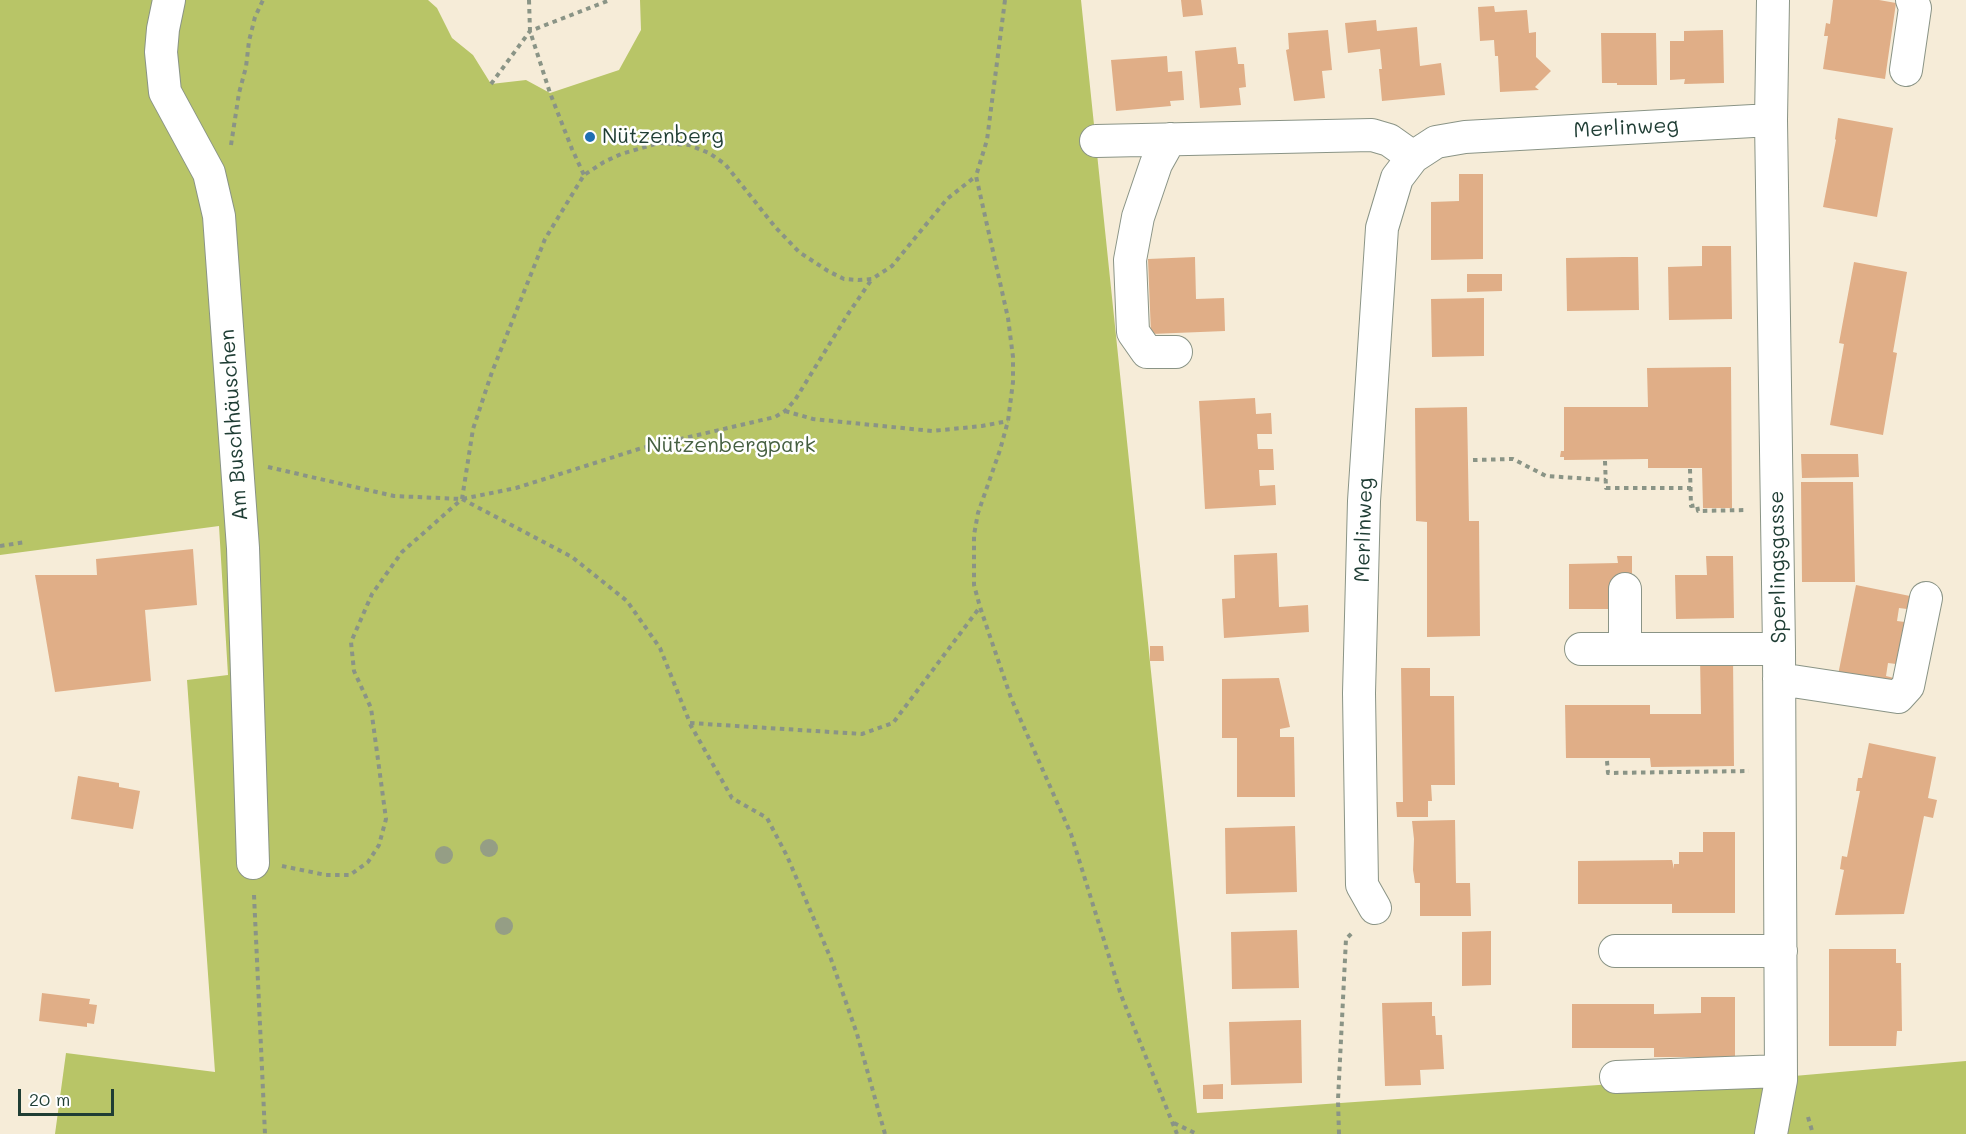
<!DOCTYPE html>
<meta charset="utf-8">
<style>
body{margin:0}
#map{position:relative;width:1966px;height:1134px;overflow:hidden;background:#f6ecd8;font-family:Mali,sans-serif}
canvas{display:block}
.scale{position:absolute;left:18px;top:1089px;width:96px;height:27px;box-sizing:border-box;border:3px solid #1f3d34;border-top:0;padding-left:8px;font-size:18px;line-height:21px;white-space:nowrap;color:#1f3d34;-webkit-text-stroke:4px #fff;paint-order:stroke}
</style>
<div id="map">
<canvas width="1966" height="1134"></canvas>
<div class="scale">20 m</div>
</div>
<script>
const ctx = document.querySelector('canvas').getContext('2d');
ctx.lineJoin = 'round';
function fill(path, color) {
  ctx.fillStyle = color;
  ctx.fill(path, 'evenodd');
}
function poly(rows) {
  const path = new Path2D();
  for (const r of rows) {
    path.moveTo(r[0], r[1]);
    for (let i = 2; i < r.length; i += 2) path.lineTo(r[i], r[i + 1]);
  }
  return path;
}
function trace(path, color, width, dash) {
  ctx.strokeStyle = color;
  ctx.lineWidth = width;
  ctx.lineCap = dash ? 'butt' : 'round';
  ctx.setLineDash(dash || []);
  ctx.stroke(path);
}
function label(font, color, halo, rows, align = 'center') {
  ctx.font = font + ' Mali,sans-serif';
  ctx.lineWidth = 5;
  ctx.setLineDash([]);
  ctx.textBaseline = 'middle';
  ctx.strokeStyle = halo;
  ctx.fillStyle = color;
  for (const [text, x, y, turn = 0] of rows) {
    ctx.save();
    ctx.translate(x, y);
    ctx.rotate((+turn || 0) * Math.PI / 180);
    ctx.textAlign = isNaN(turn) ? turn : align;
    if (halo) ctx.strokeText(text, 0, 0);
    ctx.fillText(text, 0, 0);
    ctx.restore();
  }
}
fill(poly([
 [0,0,428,0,437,8,452,38,473,55,491,84,526,80,550,93,619,70,641,30,640,0,1081,0,1197,1113,1613,1084,1771,1078,1966,1061,1966,1134,55,1134,66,1053,215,1072,187,680,228,675,219,526,0,555]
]), '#b8c567');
fill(poly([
 [1181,0,1201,0,1203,15,1183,17],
 [1833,0,1879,0,1896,3,1885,79,1823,69,1828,36,1824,36,1826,23,1830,24],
 [1494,6,1495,12,1527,10,1529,33,1536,32,1536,57,1551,71,1535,87,1539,90,1500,92,1498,56,1495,56,1494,40,1480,41,1478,7],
 [1376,20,1377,31,1417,27,1420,66,1441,63,1445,95,1382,101,1379,69,1382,69,1380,49,1348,53,1345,23],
 [1328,30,1332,70,1322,71,1325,98,1294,101,1286,50,1289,49,1288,33],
 [1723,30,1724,83,1684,84,1685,79,1670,80,1670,41,1684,41,1684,31],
 [1601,33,1656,33,1657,85,1617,85,1617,83,1602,83],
 [1236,47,1238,64,1244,64,1246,87,1239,88,1241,105,1200,108,1195,51],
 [1167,56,1168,72,1182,71,1184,100,1170,101,1171,106,1116,111,1111,60],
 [1838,118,1893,128,1877,217,1823,207,1836,140,1835,139],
 [1459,174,1483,174,1483,259,1431,260,1431,202,1459,201],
 [1702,246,1731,246,1732,319,1669,320,1668,267,1702,266],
 [1195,257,1196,299,1224,298,1225,331,1151,334,1148,259],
 [1623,257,1638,257,1639,310,1567,311,1566,258],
 [1854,262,1907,272,1893,352,1897,353,1883,435,1830,425,1844,344,1839,343],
 [1467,274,1502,274,1502,291,1467,292],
 [1484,298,1484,356,1432,357,1431,299],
 [1731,367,1732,508,1703,508,1702,468,1648,468,1648,459,1564,460,1564,457,1560,457,1561,451,1564,451,1564,407,1648,407,1647,368],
 [1255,398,1256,414,1271,413,1272,434,1257,434,1258,449,1273,449,1274,470,1259,470,1260,486,1275,485,1276,505,1205,509,1199,401],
 [1467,407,1469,521,1479,521,1480,636,1427,637,1427,522,1416,521,1415,408],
 [1801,454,1858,454,1859,477,1802,478],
 [1801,482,1853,482,1855,582,1802,582],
 [193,549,197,605,145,610,151,681,55,692,35,575,97,575,96,559],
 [1277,553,1279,607,1308,605,1309,632,1224,638,1222,599,1235,598,1234,555],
 [1617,556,1632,556,1632,584,1618,609,1569,609,1569,564,1618,563],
 [1706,556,1733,556,1734,618,1676,619,1675,575,1707,575],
 [1856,585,1910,596,1907,609,1899,608,1897,621,1905,622,1896,664,1888,663,1886,676,1894,678,1891,691,1837,680],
 [1150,646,1163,646,1164,661,1150,661],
 [1700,656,1733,656,1734,766,1651,767,1650,758,1566,758,1565,705,1650,705,1650,714,1701,714],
 [1401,668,1430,668,1430,696,1454,696,1455,785,1431,785,1432,801,1428,801,1428,817,1397,817,1396,802,1403,802],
 [1279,678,1290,727,1280,729,1280,737,1294,737,1295,797,1237,797,1237,738,1222,738,1222,679],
 [1869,743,1936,757,1928,798,1937,800,1933,818,1924,816,1904,914,1835,915,1844,870,1840,869,1842,856,1847,857,1860,791,1856,791,1858,778,1862,778],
 [78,776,119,783,119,787,140,791,133,829,71,819],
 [1455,820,1456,883,1470,883,1471,916,1420,916,1420,883,1415,883,1413,870,1414,839,1412,821],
 [1295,826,1297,892,1226,894,1225,828],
 [1703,832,1735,832,1735,913,1672,913,1672,904,1578,904,1578,861,1672,860,1674,869,1674,864,1679,864,1679,852,1703,852],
 [1297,930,1299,988,1232,989,1231,932],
 [1491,931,1491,985,1462,986,1462,932],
 [1829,949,1896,949,1896,963,1901,963,1902,1031,1897,1031,1896,1046,1829,1046],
 [42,993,90,999,89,1004,97,1005,94,1024,87,1023,87,1027,39,1021],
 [1701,997,1735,997,1735,1057,1654,1057,1654,1048,1572,1048,1572,1004,1654,1004,1654,1014,1701,1013],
 [1432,1002,1432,1016,1435,1016,1436,1035,1442,1035,1444,1069,1420,1070,1421,1085,1385,1086,1382,1003],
 [1301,1020,1302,1083,1231,1085,1229,1022],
 [1223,1084,1223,1099,1203,1099,1203,1085]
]), '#e0ae87');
const minor = poly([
 [169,0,163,29,161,52,165,92,209,173,219,216,243,548,253,863],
 [1906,70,1915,8,1912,0],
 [1170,139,1156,164,1138,217,1130,260,1133,332,1147,352,1176,352],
 [1096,141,1372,135,1389,140,1413,157],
 [1625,589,1625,649],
 [1581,649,1779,649],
 [1779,679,1898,697,1908,686,1926,598],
 [1375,908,1362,885,1359,693,1364,501,1382,228,1397,178,1413,157,1436,142,1465,137,1771,120],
 [1615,951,1781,951],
 [1616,1077,1781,1071],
 [1771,1134,1781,1080,1779,649,1771,120,1773,0]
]);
trace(minor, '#8a9486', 34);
trace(poly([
 [529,0,530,31,550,93,572,149,584,175],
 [1005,0,987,140,976,176,1008,318,1013,357,1013,382,1008,421,1000,450,978,513,974,535,974,585,980,607,1011,698,1071,834,1121,995,1177,1134],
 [491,84,530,31,610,0],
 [231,145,239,93,246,67,249,41,255,17,263,0],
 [785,411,813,419,932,431,982,426,1008,421],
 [1473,460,1513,459,1546,476,1606,480],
 [1605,461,1606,488,1691,488],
 [268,467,394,496,462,499,516,488,642,448,775,417,785,411,795,400,848,314,872,279],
 [1690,469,1691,506,1697,505,1698,511,1746,510],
 [462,499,572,557,627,601,660,648,690,723,862,734,893,723,980,607],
 [0,546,26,542],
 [690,724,732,798,767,818,787,856,831,959,857,1034,885,1134],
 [1607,761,1608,773,1749,771],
 [282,866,326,875,350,875,368,862,379,845,386,819,371,708,354,671,351,642,372,594,402,552,462,499,473,429,492,372,545,239,584,175,604,162,621,154,659,143,689,145,709,153,725,164,776,228,799,252,828,271,844,279,858,280,872,279,892,266,947,199,976,176],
 [254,895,265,1134],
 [1808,1117,1813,1134],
 [1174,1123,1197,1134],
 [1339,1134,1338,1100,1346,939,1354,931]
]), '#8a9486', 4, [4.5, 4.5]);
trace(minor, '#fff', 32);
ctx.fillStyle = '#959e85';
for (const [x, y] of [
 [489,848],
 [444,855],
 [504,926]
]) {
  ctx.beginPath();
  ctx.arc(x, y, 9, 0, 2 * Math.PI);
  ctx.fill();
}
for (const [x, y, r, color] of [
 [590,137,6,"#1f6fb2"]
]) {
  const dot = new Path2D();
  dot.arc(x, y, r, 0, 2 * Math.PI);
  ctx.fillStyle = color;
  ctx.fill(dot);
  trace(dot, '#fff', 2);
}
label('21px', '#1f3d34', '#fff', [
 ["Merlinweg",1626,128,-3],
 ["Am Buschhäuschen",234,425,-94],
 ["Merlinweg",1364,530,-88],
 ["Sperlingsgasse",1778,567,-91]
]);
label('21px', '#1f3d34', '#fff', [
 ["Nützenberg",602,137]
], 'left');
label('21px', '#455f41', '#fff', [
 ["Nützenbergpark",731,446]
]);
</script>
